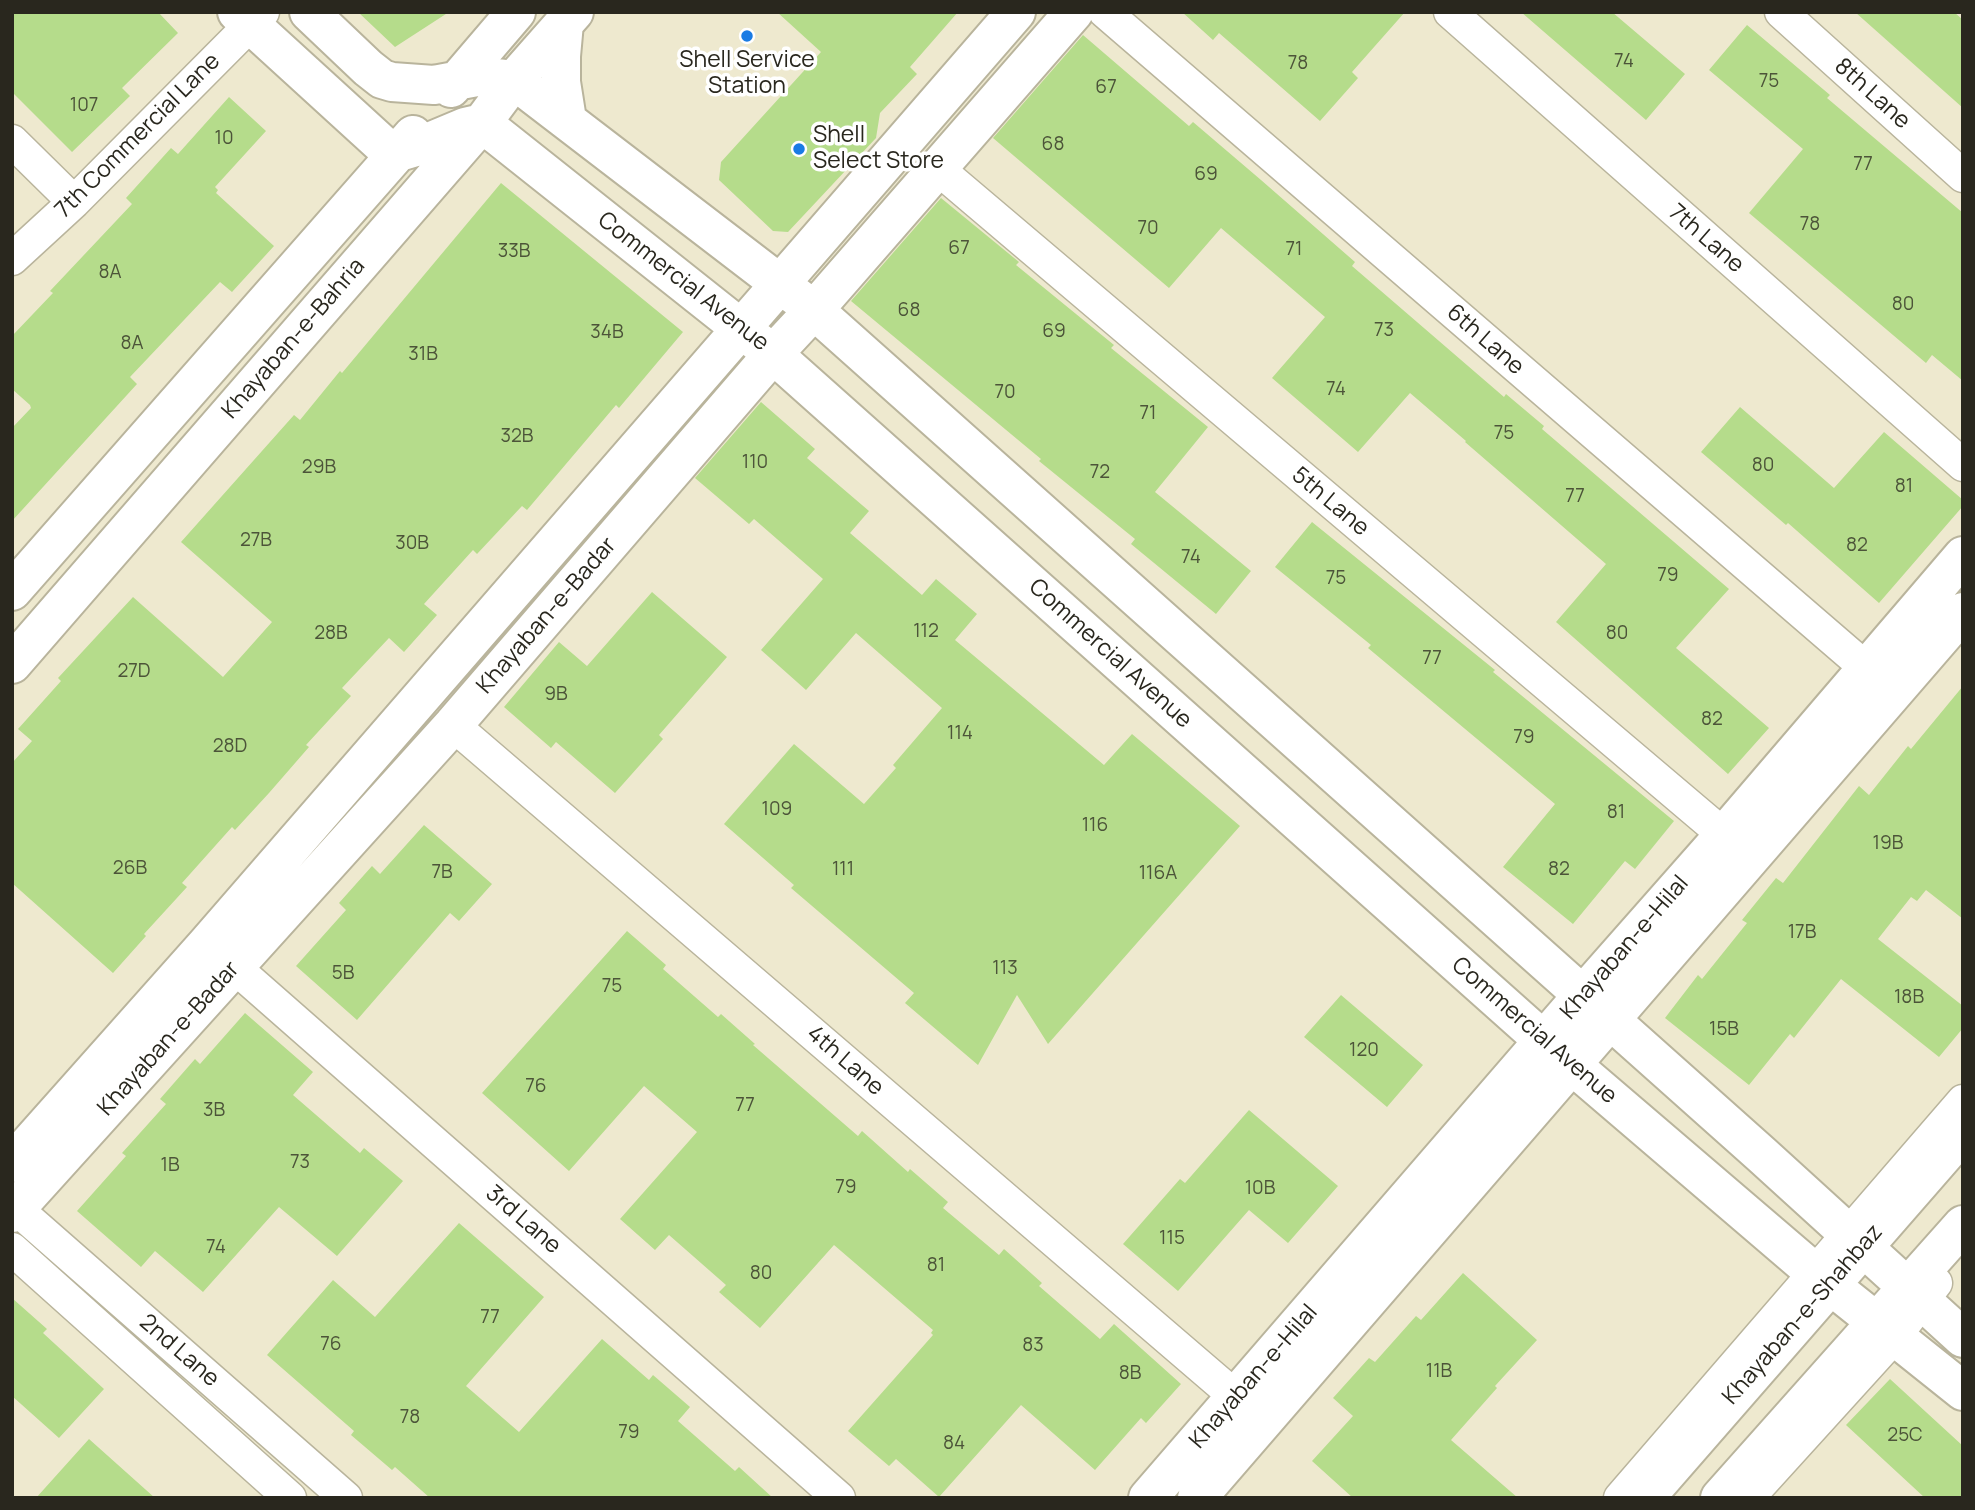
<!DOCTYPE html>
<style>
body{margin:0}
#map{position:relative;width:1975px;height:1510px;overflow:hidden;background:#eee9cf;font-family:Manrope,sans-serif}
canvas{display:block}
.frame{position:absolute;inset:0;border:14px solid #29271e;pointer-events:none}
</style>
<div id="map">
<canvas width="1975" height="1510"></canvas>
<div class="frame"></div>
</div>
<script>
const ctx = document.querySelector('canvas').getContext('2d');
ctx.lineJoin = 'round';
function fill(path, color) {
  ctx.fillStyle = color;
  ctx.fill(path, 'evenodd');
}
function poly(rows) {
  const path = new Path2D();
  for (const r of rows) {
    path.moveTo(r[0], r[1]);
    for (let i = 2; i < r.length; i += 2) path.lineTo(r[i], r[i + 1]);
  }
  return path;
}
function trace(path, color, width, dash) {
  ctx.strokeStyle = color;
  ctx.lineWidth = width;
  ctx.lineCap = dash ? 'butt' : 'round';
  ctx.setLineDash(dash || []);
  ctx.stroke(path);
}
function label(font, color, halo, rows, align = 'center') {
  ctx.font = font + ' Manrope,sans-serif';
  ctx.lineWidth = 7;
  ctx.setLineDash([]);
  ctx.textBaseline = 'middle';
  ctx.strokeStyle = halo;
  ctx.fillStyle = color;
  for (const [text, x, y, turn = 0] of rows) {
    ctx.save();
    ctx.translate(x, y);
    ctx.rotate((+turn || 0) * Math.PI / 180);
    ctx.textAlign = isNaN(turn) ? turn : align;
    if (halo) ctx.strokeText(text, 0, 0);
    ctx.fillText(text, 0, 0);
    ctx.restore();
  }
}
fill(poly([
 [12,12,158,12,178,33,122,88,130,96,72,152,12,92],
 [358,12,449,12,395,47],
 [777,12,958,12,910,67,917,74,880,113,876,138,788,232,773,231,719,180,721,162,821,52],
 [1182,12,1405,12,1352,72,1358,78,1320,121,1219,33,1213,40],
 [1521,12,1612,12,1685,74,1646,120],
 [1855,12,1954,12,1963,20,1963,108],
 [1747,25,1830,95,1827,98,1963,213,1963,381,1932,355,1926,363,1749,213,1803,149,1709,70],
 [1083,35,1189,126,1193,122,1261,180,1355,262,1352,266,1504,397,1506,394,1544,426,1542,429,1729,589,1676,648,1769,728,1728,774,1556,622,1606,564,1465,442,1466,441,1410,393,1358,452,1272,378,1325,317,1221,228,1169,288,993,138],
 [229,97,266,131,215,187,218,190,216,193,274,246,232,292,220,282,130,377,137,384,12,521,12,428,31,408,30,405,12,389,12,336,53,293,50,291,132,204,126,198,171,148,178,154],
 [501,183,683,332,619,408,616,405,527,510,522,506,477,554,473,550,424,604,437,615,404,652,389,638,342,688,351,696,306,745,309,747,269,793,235,830,232,827,182,883,187,887,144,934,146,936,113,973,12,883,12,763,32,741,18,729,61,681,58,678,133,597,223,677,272,622,181,542,294,415,300,420,340,371,342,373],
 [941,198,1019,262,1016,265,1114,345,1111,348,1208,427,1155,492,1251,571,1216,614,1131,544,1135,539,1039,461,1041,459,851,301],
 [761,402,815,449,807,458,869,511,850,533,922,595,936,579,977,614,955,640,1104,765,1132,734,1240,826,1048,1044,1017,995,978,1065,905,1003,914,993,791,888,794,885,724,824,794,744,864,804,896,768,893,765,942,708,856,633,806,690,761,650,823,579,754,519,749,524,695,478],
 [1740,407,1834,488,1884,432,1963,500,1963,506,1879,603,1788,523,1786,525,1701,452],
 [1312,522,1495,670,1493,672,1674,821,1635,869,1625,861,1573,924,1503,867,1555,804,1368,648,1371,645,1275,567],
 [652,592,727,657,659,735,663,739,615,793,556,742,551,748,504,707,559,642,587,666],
 [1963,686,1963,919,1926,890,1917,901,1911,897,1878,939,1963,1006,1963,1028,1939,1057,1841,979,1794,1038,1790,1034,1749,1085,1665,1018,1698,975,1702,979,1747,923,1742,920,1776,878,1783,883,1859,786,1869,795,1908,746,1911,749],
 [424,825,492,884,459,921,450,913,357,1020,296,966,346,910,339,903,372,866,380,874],
 [627,931,666,965,663,969,718,1017,721,1014,755,1044,753,1045,858,1136,862,1131,908,1172,910,1169,948,1202,943,1208,999,1255,1004,1249,1042,1283,1039,1286,1100,1339,1114,1324,1181,1384,1146,1423,1141,1418,1095,1470,1021,1405,939,1497,896,1459,889,1466,848,1431,933,1335,931,1333,933,1330,834,1245,760,1328,719,1292,726,1285,669,1235,655,1250,620,1219,697,1132,644,1086,569,1171,482,1093],
 [1341,995,1423,1065,1387,1107,1304,1037],
 [245,1013,313,1072,293,1095,360,1153,364,1148,403,1181,337,1256,279,1207,203,1292,155,1251,141,1267,77,1211,126,1156,122,1153,166,1104,160,1099,195,1059,200,1064],
 [1249,1110,1338,1186,1288,1243,1249,1210,1178,1291,1123,1244,1180,1179,1185,1183],
 [459,1223,544,1297,466,1386,519,1432,602,1339,649,1380,653,1375,690,1407,678,1421,735,1471,739,1467,773,1498,430,1498,395,1467,392,1470,351,1435,354,1431,267,1355,333,1280,375,1317],
 [1463,1273,1537,1340,1495,1386,1497,1388,1451,1440,1518,1498,1353,1498,1312,1461,1353,1416,1333,1398,1369,1358,1375,1362,1416,1316,1421,1320],
 [12,1298,47,1329,43,1333,104,1389,59,1438,12,1396],
 [1890,1379,1963,1446,1963,1498,1925,1498,1846,1425],
 [89,1439,155,1498,36,1498]
]), '#b5dc8b');
const minor = poly([
 [1105,12,1866,668],
 [1450,12,1963,465],
 [1781,12,1963,176],
 [12,141,74,202],
 [937,168,1724,835],
 [12,259,74,202,263,12],
 [453,725,1236,1397],
 [216,951,839,1498],
 [12,1205,346,1498],
 [12,1249,290,1498],
 [1620,1498,1963,1101],
 [1748,1498,1896,1335,1936,1283]
]);
const tertiary = poly([
 [1148,1498,1582,996,1724,835,1963,556],
 [1197,1498,1963,612]
]);
const secondary = poly([
 [237,12,386,148,399,152,422,145,465,127,482,123,773,354,1544,1041,1814,1272,1963,1391],
 [309,12,368,68,382,79,392,82,434,85,482,76,514,80,814,310,1762,1155,1963,1338],
 [564,23,561,56,561,82,567,120],
 [451,88,516,12],
 [12,591,413,135],
 [12,664,482,123,514,80,574,12],
 [12,1163,207,944,1016,12],
 [12,1213,453,725,773,354,814,310,1074,12],
 [1645,1498,1963,1133],
 [1720,1498,1963,1225]
]);
trace(minor, '#b9b49c', 35);
trace(tertiary, '#b9b49c', 42);
trace(secondary, '#b9b49c', 42);
trace(minor, '#fff', 32);
trace(tertiary, '#fff', 38);
trace(secondary, '#fff', 38);
for (const [x, y, r, color] of [
 [747,36,7,"#197be4"],
 [799,149,7,"#197be4"]
]) {
  const dot = new Path2D();
  dot.arc(x, y, r, 0, 2 * Math.PI);
  ctx.fillStyle = color;
  ctx.fill(dot);
  trace(dot, '#fff', 2.5);
}
label('19px', '#4c5439', null, [
 ["74",1624,62],
 ["78",1298,64],
 ["75",1769,82],
 ["67",1106,88],
 ["107",84,106],
 ["10",224,139],
 ["68",1053,145],
 ["77",1863,165],
 ["69",1206,175],
 ["78",1810,225],
 ["70",1148,229],
 ["67",959,249],
 ["71",1294,250],
 ["33B",514,252],
 ["8A",110,273],
 ["80",1903,305],
 ["68",909,311],
 ["73",1384,331],
 ["69",1054,332],
 ["34B",607,333],
 ["8A",132,344],
 ["31B",423,355],
 ["74",1336,390],
 ["70",1005,393],
 ["71",1148,414],
 ["75",1504,434],
 ["32B",517,437],
 ["110",755,463],
 ["80",1763,466],
 ["29B",319,468],
 ["72",1100,473],
 ["81",1904,487],
 ["77",1575,497],
 ["27B",256,541],
 ["30B",412,544],
 ["82",1857,546],
 ["74",1191,558],
 ["79",1668,576],
 ["75",1336,579],
 ["112",926,632],
 ["28B",331,634],
 ["80",1617,634],
 ["77",1432,659],
 ["27D",134,672],
 ["9B",556,695],
 ["82",1712,720],
 ["114",960,734],
 ["79",1524,738],
 ["28D",230,747],
 ["109",777,810],
 ["81",1616,813],
 ["116",1095,826],
 ["19B",1888,844],
 ["26B",130,869],
 ["111",843,870],
 ["82",1559,870],
 ["7B",442,873],
 ["116A",1158,874],
 ["17B",1802,933],
 ["113",1005,969],
 ["5B",343,974],
 ["75",612,987],
 ["18B",1909,998],
 ["15B",1724,1030],
 ["120",1364,1051],
 ["76",536,1087],
 ["77",745,1106],
 ["3B",214,1111],
 ["73",300,1163],
 ["1B",170,1166],
 ["79",846,1188],
 ["10B",1260,1189],
 ["115",1172,1239],
 ["74",216,1248],
 ["81",936,1266],
 ["80",761,1274],
 ["77",490,1318],
 ["76",331,1345],
 ["83",1033,1346],
 ["11B",1439,1372],
 ["8B",1130,1374],
 ["78",410,1418],
 ["79",629,1433],
 ["25C",1905,1436],
 ["84",954,1444]
]);
label('23px', '#29271e', '#fff', [
 ["Shell Service",747,61],
 ["Station",747,87],
 ["Shell",813,136,"left"],
 ["Select Store",813,162,"left"]
]);
label('23px', '#29271e', '#fff', [
 ["8th Lane",1872,94,42],
 ["7th Commercial Lane",138,136,-45],
 ["7th Lane",1706,239,41],
 ["Commercial Avenue",683,282,38],
 ["Khayaban-e-Bahria",294,339,-49],
 ["6th Lane",1485,340,41],
 ["5th Lane",1330,502,40],
 ["Khayaban-e-Badar",547,616,-49],
 ["Commercial Avenue",1110,654,42],
 ["Khayaban-e-Hilal",1625,948,-49],
 ["Commercial Avenue",1534,1031,41],
 ["Khayaban-e-Badar",169,1039,-48],
 ["4th Lane",845,1061,41],
 ["3rd Lane",523,1220,41],
 ["Khayaban-e-Shahbaz",1803,1315,-49],
 ["2nd Lane",179,1351,41],
 ["Khayaban-e-Hilal",1254,1377,-49]
]);
</script>
